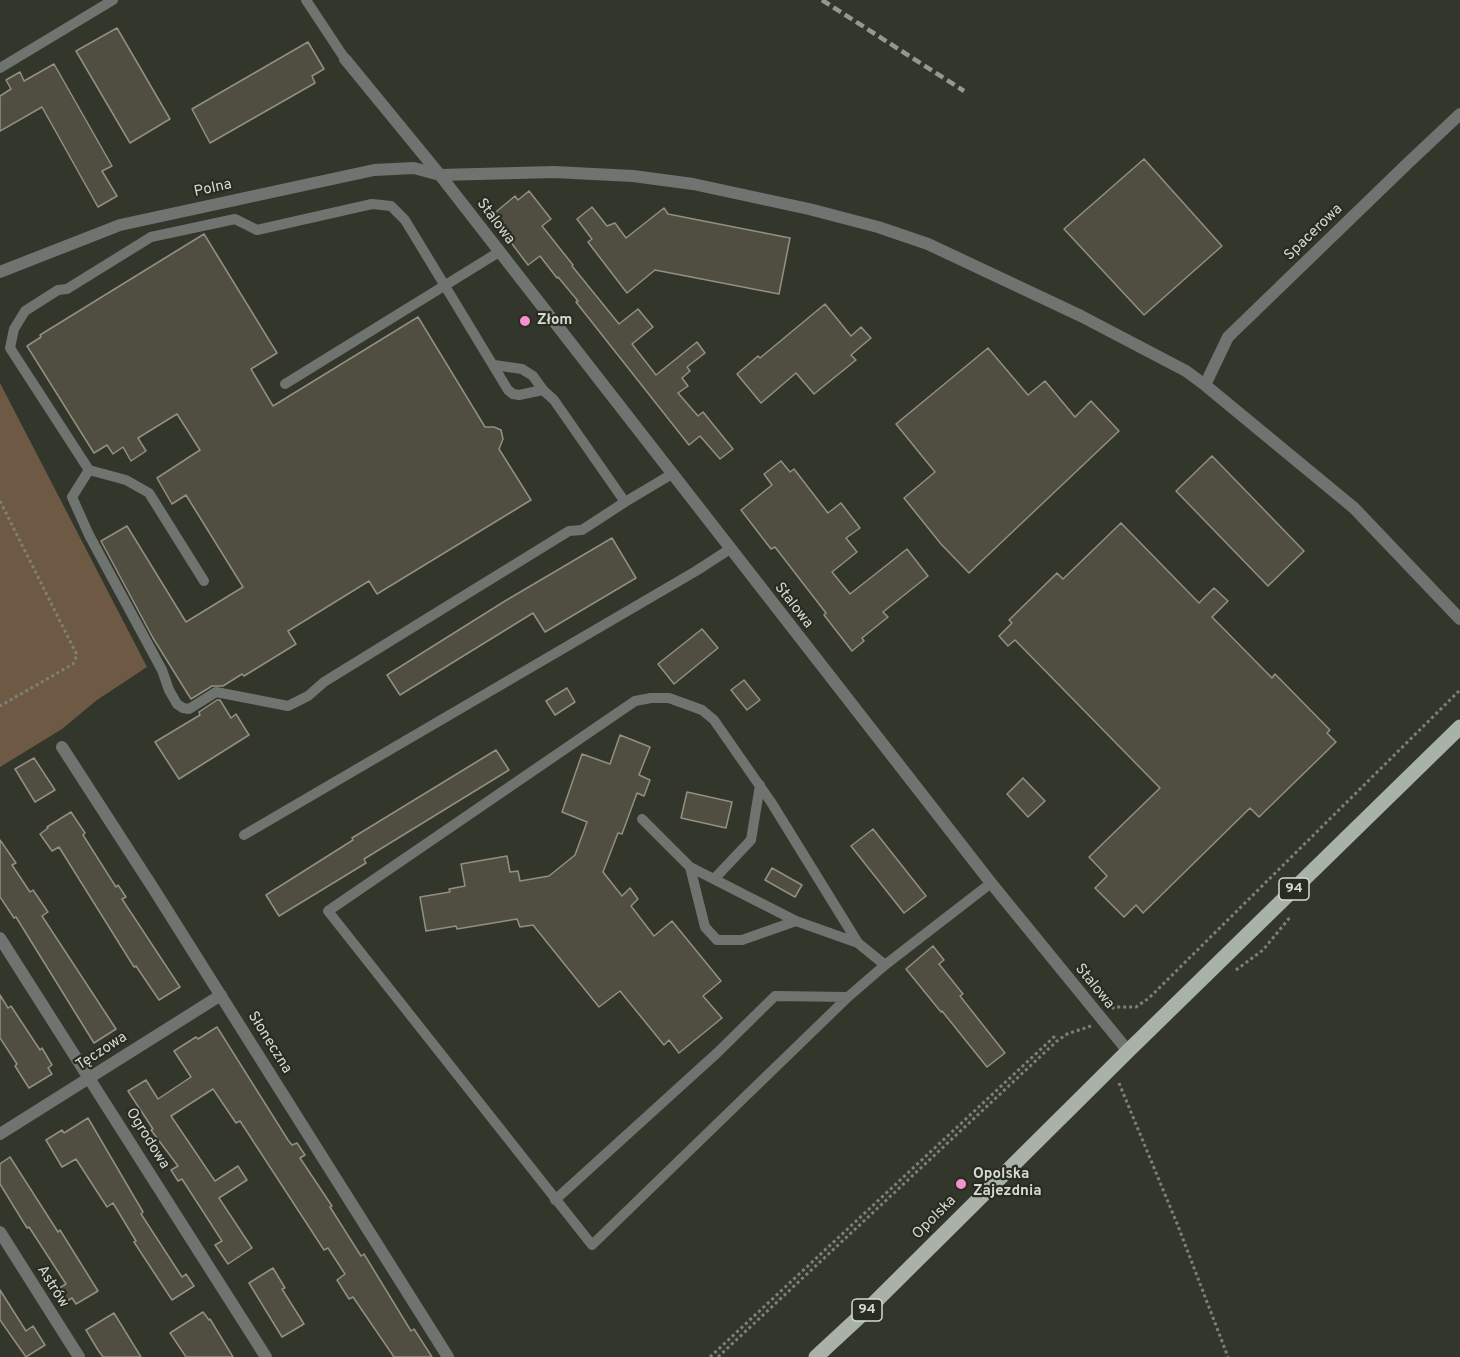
<!DOCTYPE html>
<meta charset="utf-8">
<style>
body{margin:0}
canvas{display:block;background:#32362b}
</style>
<canvas width="1460" height="1357"></canvas>
<script>
const ctx = document.querySelector('canvas').getContext('2d');
ctx.lineJoin = 'round';
function fill(path, color) {
  ctx.fillStyle = color;
  ctx.fill(path, 'evenodd');
}
function poly(rows) {
  const path = new Path2D();
  for (const r of rows) {
    path.moveTo(r[0], r[1]);
    for (let i = 2; i < r.length; i += 2) path.lineTo(r[i], r[i + 1]);
  }
  return path;
}
function trace(path, color, width, dash) {
  ctx.strokeStyle = color;
  ctx.lineWidth = width;
  ctx.lineCap = dash ? 'butt' : 'round';
  ctx.setLineDash(dash || []);
  ctx.stroke(path);
}
function label(font, color, halo, rows, align = 'center') {
  ctx.font = font + ' Overpass,sans-serif';
  ctx.lineWidth = 4.5;
  ctx.setLineDash([]);
  ctx.textBaseline = 'middle';
  ctx.strokeStyle = halo;
  ctx.fillStyle = color;
  for (const [text, x, y, turn = 0] of rows) {
    ctx.save();
    ctx.translate(x, y);
    ctx.rotate((+turn || 0) * Math.PI / 180);
    ctx.textAlign = isNaN(turn) ? turn : align;
    if (halo) ctx.strokeText(text, 0, 0);
    ctx.fillText(text, 0, 0);
    ctx.restore();
  }
}
fill(poly([
 [0,383,147,667,97,700,62,729,0,767]
]), '#6e5944');
const building = poly([
 [117,28,170,119,130,143,76,51,117,28],
 [308,42,324,69,312,76,315,83,210,143,192,109,308,42],
 [54,64,112,166,102,171,117,196,98,207,42,107,0,131,0,96,11,89,6,80,20,72,24,81,54,64],
 [1144,159,1222,246,1144,315,1064,229,1144,159],
 [529,191,551,219,542,226,573,265,572,266,619,324,638,309,653,327,632,344,656,375,697,342,705,353,687,367,690,371,682,378,688,386,678,393,698,416,703,412,733,449,720,459,700,436,689,445,576,302,578,301,558,277,557,278,540,256,528,265,491,216,515,196,518,200,529,191],
 [592,207,607,226,615,223,626,238,664,208,668,214,790,238,779,294,655,270,627,293,588,242,592,239,577,219,592,207],
 [204,234,277,353,251,369,273,406,418,317,485,427,494,427,501,430,503,439,499,449,531,500,377,594,369,581,288,631,296,644,244,676,242,674,223,686,212,686,191,699,153,638,101,541,127,526,186,622,243,587,186,495,172,504,157,478,200,450,177,414,138,438,146,451,131,461,123,447,113,454,107,445,94,453,27,346,41,337,40,335,204,234],
 [825,304,851,336,861,327,871,338,851,355,856,360,814,394,796,373,761,403,737,374,758,356,760,358,825,304],
 [988,348,1028,395,1045,381,1075,417,1091,401,1119,431,969,573,941,544,904,498,935,472,896,424,988,348],
 [1212,456,1304,551,1268,586,1176,491,1212,456],
 [781,461,790,472,794,469,828,513,841,503,860,528,846,538,857,552,832,572,850,594,907,549,928,576,883,612,888,617,862,638,864,641,852,651,824,615,826,613,775,547,771,549,741,510,772,485,764,474,781,461],
 [1121,523,1199,603,1214,588,1228,601,1212,617,1272,678,1275,674,1330,730,1327,733,1336,742,1259,817,1250,808,1143,913,1136,905,1124,917,1095,888,1107,876,1089,857,1160,788,1015,640,1008,646,999,636,1012,623,1009,620,1057,573,1063,579,1121,523],
 [612,538,636,578,545,632,533,613,400,695,387,675,505,601,612,538],
 [702,629,718,648,674,684,658,664,702,629],
 [744,680,760,700,747,710,731,690,744,680],
 [567,688,575,702,555,715,546,701,567,688],
 [217,700,220,700,231,718,236,714,249,735,179,779,155,742,200,715,199,712,217,700],
 [620,735,650,747,639,775,650,780,644,796,637,793,622,834,618,833,603,872,622,896,630,888,638,899,631,906,654,936,672,921,721,981,703,996,722,1018,679,1053,669,1040,664,1045,620,991,599,1007,533,925,520,927,517,919,457,929,456,926,426,931,420,897,450,892,449,889,465,886,461,864,507,856,510,872,518,871,520,881,549,876,575,855,587,822,562,812,582,754,610,764,620,735],
 [496,750,509,770,364,859,366,863,279,916,266,895,353,840,352,838,496,750],
 [34,758,55,790,35,802,15,769,34,758],
 [1023,778,1045,801,1028,817,1007,794,1023,778],
 [687,792,732,802,726,828,681,818,687,792],
 [71,812,85,833,83,835,116,887,118,885,126,897,122,899,180,987,159,1000,136,966,134,967,59,847,52,851,40,834,48,828,47,827,71,812],
 [873,829,926,896,904,913,851,846,873,829],
 [0,840,16,863,12,865,30,892,33,890,48,912,42,916,116,1029,94,1043,16,917,14,918,0,897,0,840],
 [772,868,802,885,795,897,765,880,772,868],
 [933,946,944,960,939,964,963,994,960,996,1005,1053,987,1067,942,1011,941,1012,906,969,933,946],
 [0,995,8,1008,11,1006,40,1050,42,1048,52,1065,48,1068,52,1074,29,1088,15,1066,17,1064,0,1038,0,995],
 [217,1027,288,1140,292,1145,297,1143,305,1155,300,1158,332,1206,330,1207,361,1256,364,1254,411,1331,414,1329,432,1357,394,1357,353,1297,349,1299,337,1280,345,1274,328,1248,324,1250,240,1121,236,1123,213,1089,171,1116,215,1181,238,1166,247,1180,219,1198,252,1248,228,1264,215,1245,222,1241,182,1179,178,1181,171,1170,178,1166,151,1130,153,1129,128,1091,146,1080,158,1099,191,1077,174,1051,196,1037,198,1039,217,1027],
 [88,1118,143,1212,141,1214,182,1277,186,1274,194,1286,172,1300,134,1242,136,1241,113,1203,107,1207,76,1159,62,1167,46,1140,62,1130,64,1133,88,1118],
 [10,1157,58,1232,60,1230,98,1291,76,1304,72,1298,64,1303,56,1290,66,1284,29,1227,27,1228,0,1184,0,1164,10,1157],
 [273,1268,285,1288,282,1289,304,1324,282,1337,249,1283,273,1268],
 [0,1290,26,1331,33,1326,45,1345,26,1357,0,1320,0,1290],
 [203,1312,209,1320,210,1319,233,1357,186,1357,170,1333,203,1312],
 [114,1313,141,1357,103,1357,98,1350,86,1330,114,1313]
]);
fill(building, '#504d41');
trace(building, '#939082', 1.5);
trace(poly([
 [0,501,77,655,73,664,0,706],
 [1236,970,1263,950,1291,916],
 [1112,1009,1114,1007,1136,1007,1149,998,1460,690],
 [1119,1083,1178,1226,1228,1357],
 [710,1357,1055,1036],
 [718,1357,1057,1041,1067,1034,1091,1026]
]), '#7c8077', 3, [3, 3]);
trace(poly([
 [306,0,345,59],
 [0,68,113,0],
 [285,384,499,252],
 [89,470,72,497,89,535,162,670,169,690,177,704,183,708,189,709,216,692,288,706,308,696,324,682,569,531,582,530,625,502,554,400,543,390,533,376,522,369,494,365],
 [625,502,672,474],
 [204,581,149,493,126,480,89,470,10,348,14,329,25,311,58,290,67,289,151,237,235,219,257,230,372,204,391,206,405,220,508,390,513,394,519,395,543,390],
 [642,819,690,867,796,921,858,943],
 [244,835,696,571,730,549],
 [690,867,705,927,717,940,742,940,796,921],
 [715,878,751,840,760,785],
 [885,965,858,943,771,802,714,720,702,710,669,698,651,698,635,701,328,911,592,1245,848,997,885,965,991,883],
 [555,1200,717,1053,775,996,848,997]
]), '#6f7470', 10);
trace(poly([
 [345,59,440,175,991,883,1128,1051],
 [0,272,120,225,374,170,414,168,440,175,554,172,633,176,693,184,809,209,878,227,928,244,1081,316,1186,371,1205,385,1354,508,1460,619],
 [1205,385,1228,337,1407,164,1460,114],
 [62,747,155,891,448,1357],
 [0,938,266,1357],
 [0,1134,221,995],
 [0,1232,79,1357]
]), '#6f7470', 12);
trace(poly([
 [816,1357,870,1307,1128,1051,1460,727]
]), '#a8b2a9', 15);
trace(poly([
 [822,0,964,91]
]), '#959890', 4.5, [9, 4.5]);
for (const [x, y, r, color] of [
 [525,321,6,"#f790cd"],
 [961,1184,6,"#f790cd"]
]) {
  const dot = new Path2D();
  dot.arc(x, y, r, 0, 2 * Math.PI);
  ctx.fillStyle = color;
  ctx.fill(dot);
  trace(dot, '#292c21', 2);
}
for (const [x, y, w] of [
 [1294,889,30],
 [867,1310,30]
]) {
  const box = new Path2D();
  box.roundRect(x - w / 2, y - 11, w, 22, 4.5);
  ctx.fillStyle = '#292c21';
  ctx.fill(box);
  trace(box, '#d6d9d2', 1.5);
}
label('bold 14px', '#d6d9d2', null, [
 ["94",1294,889],
 ["94",867,1310]
]);
label('15px', '#d6d9d2', '#292c21', [
 ["Polna",213,189,-12],
 ["Stalowa",495,222,53],
 ["Spacerowa",1314,233,-44],
 ["Stalowa",793,606,52],
 ["Stalowa",1094,987,51],
 ["Słoneczna",269,1043,58],
 ["Tęczowa",102,1052,-33],
 ["Ogrodowa",147,1139,58],
 ["Opolska",935,1218,-45],
 ["Astrów",52,1287,58]
]);
label('bold 15px', '#d6d9d2', '#292c21', [
 ["Złom",537,321],
 ["Opolska",973,1175],
 ["Zajezdnia",973,1192]
], 'left');
</script>
